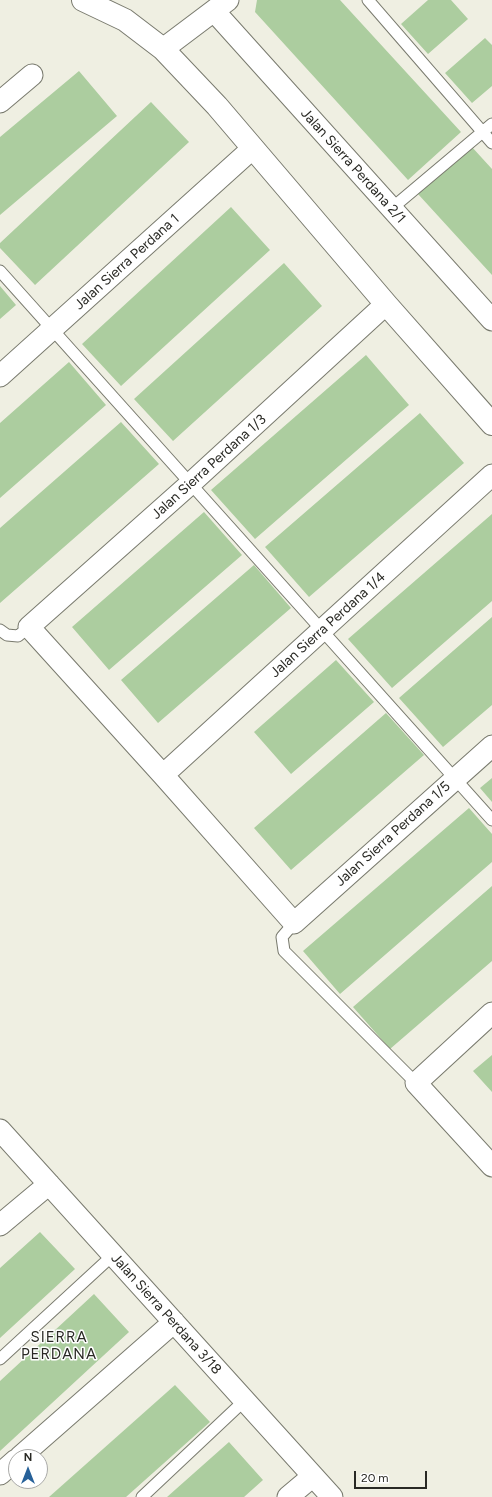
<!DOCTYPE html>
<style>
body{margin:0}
#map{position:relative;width:492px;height:1497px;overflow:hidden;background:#efefe2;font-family:Figtree,sans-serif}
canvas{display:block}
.north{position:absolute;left:8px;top:1449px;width:40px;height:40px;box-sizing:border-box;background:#fff;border:1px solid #a9a9a7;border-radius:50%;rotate:0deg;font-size:11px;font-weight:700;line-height:16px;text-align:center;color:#292924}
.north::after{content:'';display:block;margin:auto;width:14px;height:18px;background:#276199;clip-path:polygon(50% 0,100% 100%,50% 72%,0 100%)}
.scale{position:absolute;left:354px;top:1471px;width:73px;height:18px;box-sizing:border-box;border:2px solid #292924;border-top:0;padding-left:5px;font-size:12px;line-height:14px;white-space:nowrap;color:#292924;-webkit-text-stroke:3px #fff;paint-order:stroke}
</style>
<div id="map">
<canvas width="492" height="1497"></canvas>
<div class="north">N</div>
<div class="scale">20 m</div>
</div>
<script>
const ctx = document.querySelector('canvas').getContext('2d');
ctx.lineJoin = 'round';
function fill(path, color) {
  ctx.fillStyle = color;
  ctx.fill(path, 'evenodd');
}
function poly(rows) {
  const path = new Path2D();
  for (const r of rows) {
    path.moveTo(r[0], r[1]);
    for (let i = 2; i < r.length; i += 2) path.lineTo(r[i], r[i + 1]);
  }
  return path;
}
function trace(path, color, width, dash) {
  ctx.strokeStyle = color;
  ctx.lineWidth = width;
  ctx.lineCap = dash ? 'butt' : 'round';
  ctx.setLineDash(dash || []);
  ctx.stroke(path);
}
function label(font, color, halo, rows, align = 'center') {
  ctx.font = font + ' Figtree,sans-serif';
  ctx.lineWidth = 3;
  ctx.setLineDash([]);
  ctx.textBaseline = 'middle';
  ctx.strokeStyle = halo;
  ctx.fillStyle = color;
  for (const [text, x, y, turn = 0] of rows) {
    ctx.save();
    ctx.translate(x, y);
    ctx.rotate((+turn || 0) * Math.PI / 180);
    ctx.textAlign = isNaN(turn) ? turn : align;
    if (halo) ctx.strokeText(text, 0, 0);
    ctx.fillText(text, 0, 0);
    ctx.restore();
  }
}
fill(poly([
 [257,0,340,0,461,132,408,180,255,12],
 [428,0,451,0,468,19,428,54,401,24],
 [485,38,492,45,492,86,472,103,445,73],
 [79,71,117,116,0,215,0,137],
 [151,102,189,142,35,285,0,248,0,243],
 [471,146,492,169,492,275,418,194],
 [231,207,270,250,121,386,82,344],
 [284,263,322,306,173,441,134,399],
 [0,286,16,305,0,319],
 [366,355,409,405,255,539,211,490],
 [69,362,106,405,0,498,0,423],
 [420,413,464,463,309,597,265,547],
 [121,422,159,464,0,603,0,528],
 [204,512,242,555,109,670,72,627],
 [492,514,492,601,392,688,348,639],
 [254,565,291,608,158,723,121,680],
 [492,617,492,705,443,747,399,698],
 [336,660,374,702,291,774,254,732],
 [386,713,424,755,291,870,254,828],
 [492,778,492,802,480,788],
 [469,808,492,834,492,862,340,994,303,951],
 [492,886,492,961,390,1049,353,1007],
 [492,1055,492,1092,473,1071],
 [40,1232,75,1269,0,1338,0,1268],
 [94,1294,129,1332,0,1451,0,1381],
 [175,1385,210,1422,126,1497,49,1497],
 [229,1442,263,1480,244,1497,167,1497]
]), '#accd9f');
const service = poly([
 [368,0,492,143],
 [391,209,492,124],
 [0,271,492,820],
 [0,630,7,635,18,636,29,627],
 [294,923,282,937,284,951,416,1083],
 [0,1359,113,1255],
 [142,1497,244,1401]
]);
const minor = poly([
 [214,11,492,320],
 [163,49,228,0],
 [0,102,32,75],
 [386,304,190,484,29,627,163,775,294,923,492,746],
 [0,376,253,148],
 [163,775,492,475],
 [492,1013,416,1083,492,1166],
 [0,1130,332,1497],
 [0,1225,49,1184],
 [20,1457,174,1322],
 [0,1474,16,1460],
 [288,1497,313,1476]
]);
const tertiary = poly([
 [83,0,125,20,163,49,217,106,386,304,492,424]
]);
trace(service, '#797a6e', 13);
trace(minor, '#797a6e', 23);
trace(tertiary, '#797a6e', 24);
trace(service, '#fff', 11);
trace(minor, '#fff', 21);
trace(tertiary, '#fff', 22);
label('14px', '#292924', '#fff', [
 ["Jalan Sierra Perdana 2/1",353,166,48],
 ["Jalan Sierra Perdana 1",127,262,-42],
 ["Jalan Sierra Perdana 1/3",209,467,-42],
 ["Jalan Sierra Perdana 1/4",328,625,-42],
 ["Jalan Sierra Perdana 1/5",393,834,-42],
 ["Jalan Sierra Perdana 3/18",166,1314,48]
]);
ctx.letterSpacing = '1px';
label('15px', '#292924', '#fff', [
 ["SIERRA",59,1338],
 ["PERDANA",59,1355]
]);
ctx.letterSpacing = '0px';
</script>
